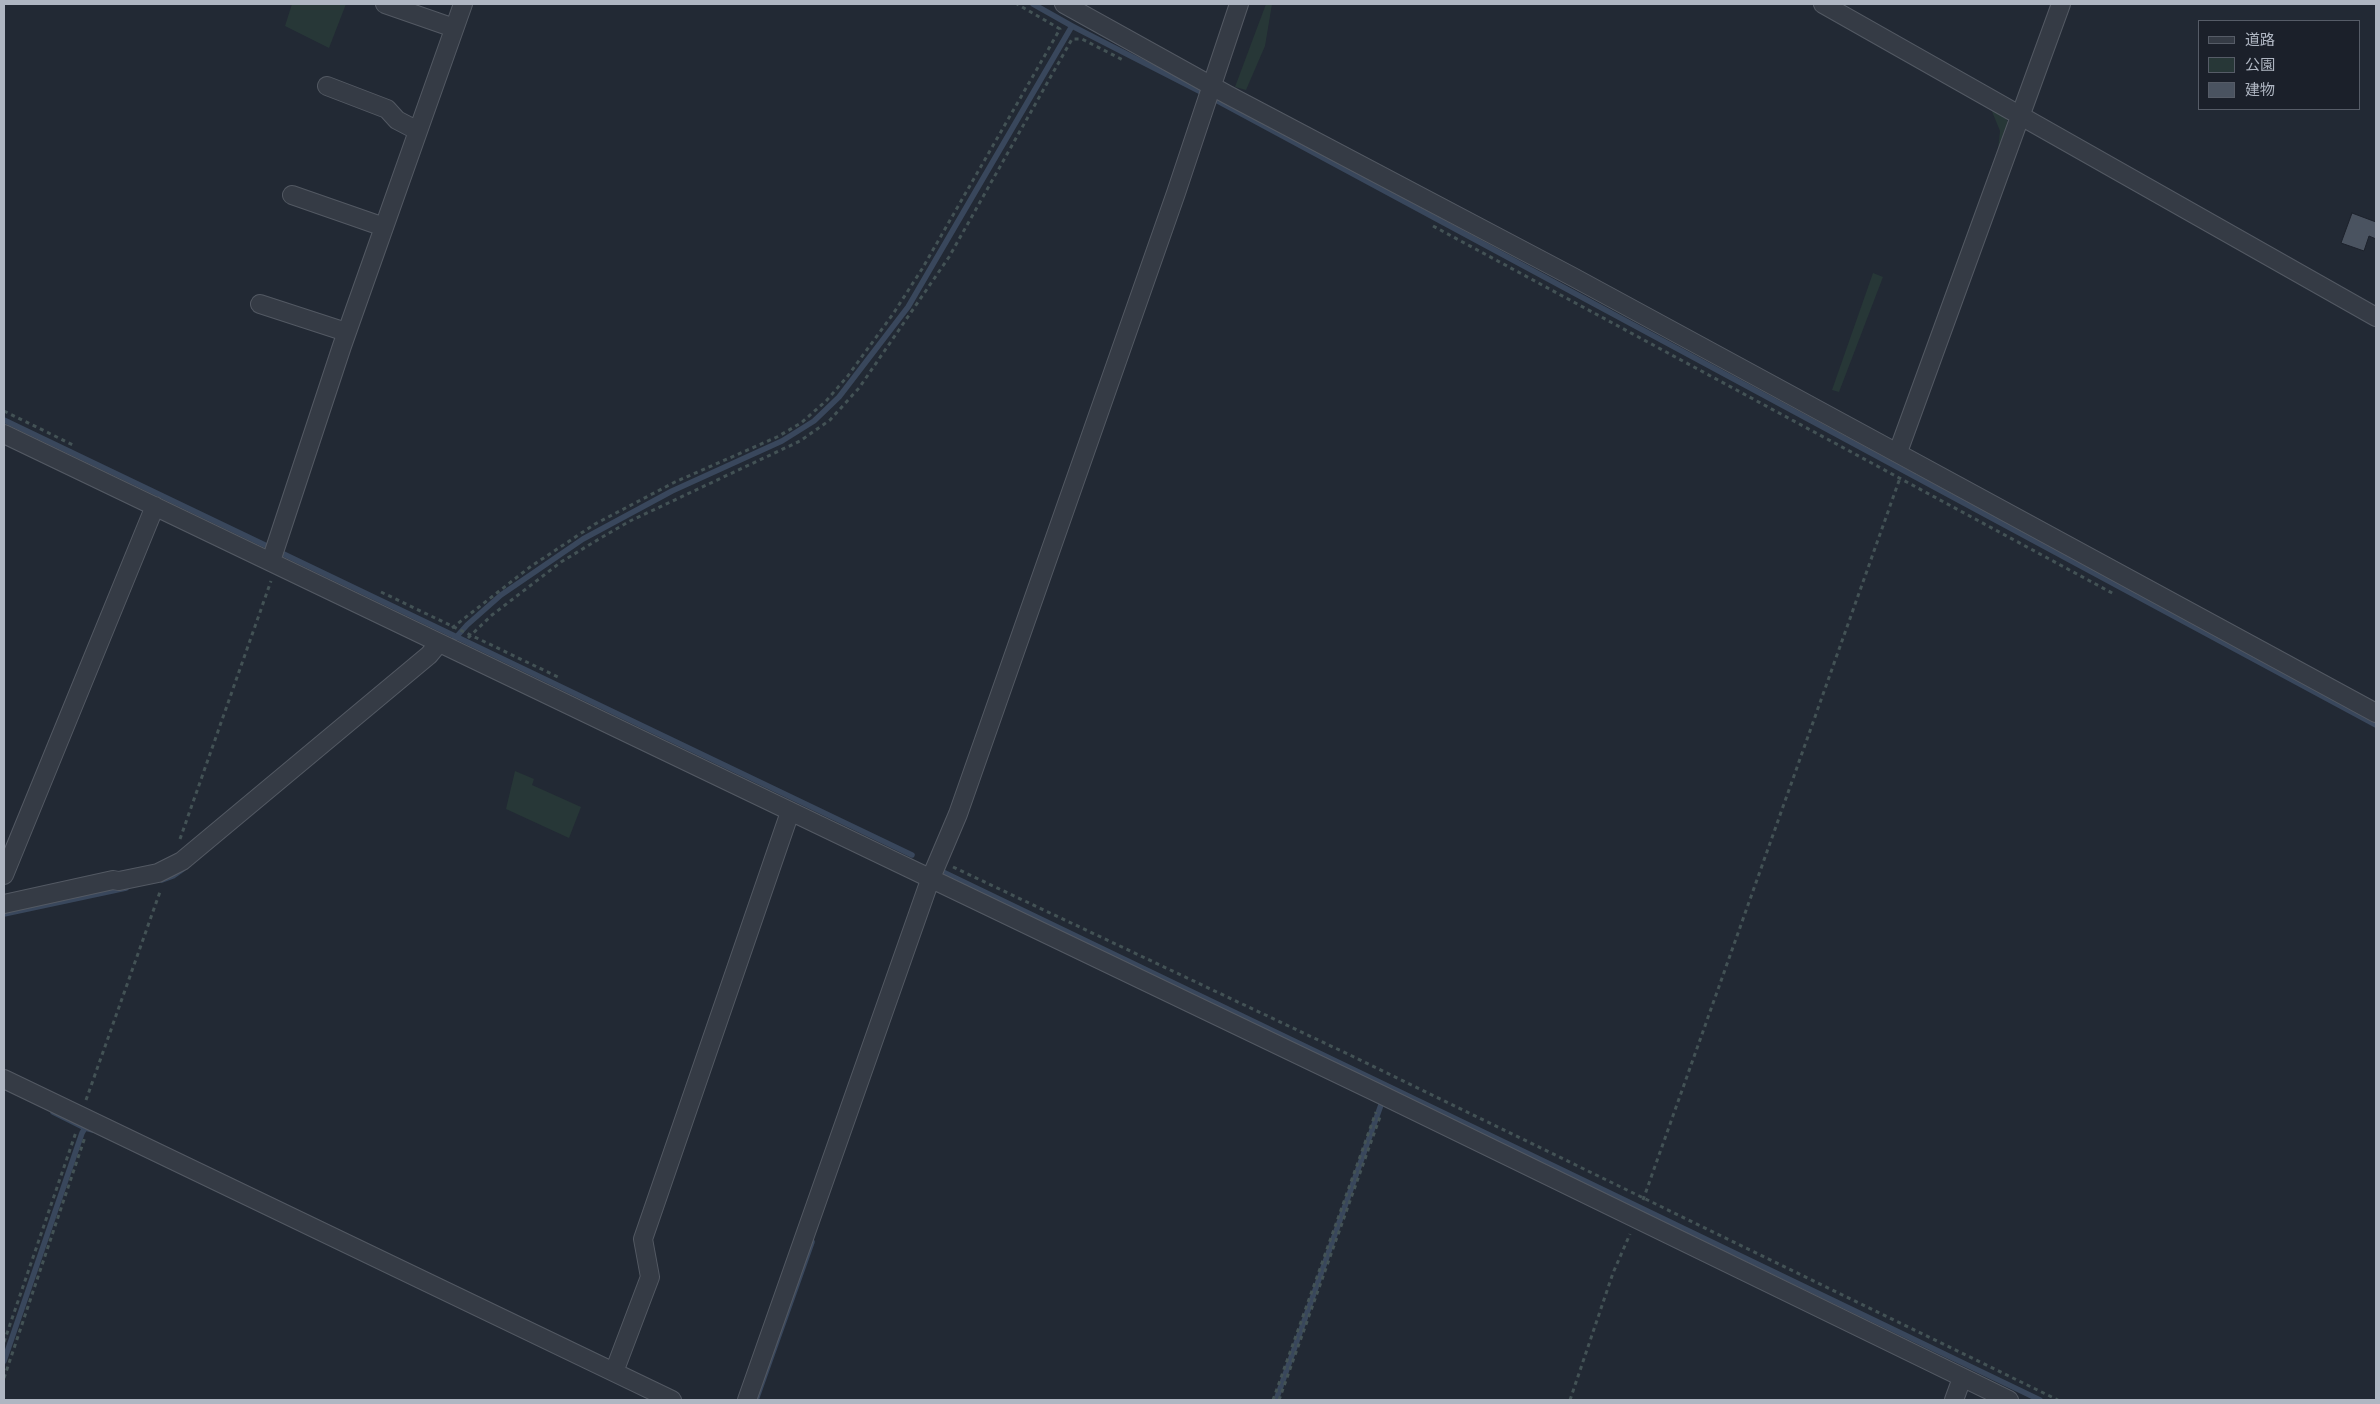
<!DOCTYPE html>
<meta charset="utf-8">
<style>
body{margin:0}
#map{position:relative;width:2380px;height:1404px;overflow:hidden;background:#222934;font-family:"Source Sans 3","Noto Sans JP",sans-serif}
canvas{display:block}
.frame{position:absolute;inset:0;border:5px solid #afb6c2;pointer-events:none}
.legend{position:absolute;left:2198px;top:20px;width:162px;height:90px;box-sizing:border-box;background:#1b202a;border:1px solid #565c67;margin:0;padding:6px 9px;list-style:none;font-size:15px;color:#afb6c2}
.legend li{display:flex;align-items:center;gap:10px;height:25px}
.legend b{width:25px;border:1px solid #565c67}
</style>
<div id="map">
<canvas width="2380" height="1404"></canvas>
<div class="frame"></div>
<ul class="legend">
<li><b style="height:6px;background:#353b45"></b>道路</li>
<li><b style="height:14px;background:#273737"></b>公園</li>
<li><b style="height:14px;background:#4a5360"></b>建物</li>
</ul>
</div>
<script>
const ctx = document.querySelector('canvas').getContext('2d');
ctx.lineJoin = 'round';
function fill(path, color) {
  ctx.fillStyle = color;
  ctx.fill(path, 'evenodd');
}
function poly(rows) {
  const path = new Path2D();
  for (const r of rows) {
    path.moveTo(r[0], r[1]);
    for (let i = 2; i < r.length; i += 2) path.lineTo(r[i], r[i + 1]);
  }
  return path;
}
function trace(path, color, width, dash) {
  ctx.strokeStyle = color;
  ctx.lineWidth = width;
  ctx.lineCap = dash ? 'butt' : 'round';
  ctx.setLineDash(dash || []);
  ctx.stroke(path);
}
fill(poly([
 [292,4,346,4,329,48,285,26],
 [1266,4,1272,4,1265,46,1246,90,1235,87],
 [1971,97,2000,110,2008,122,2010,134,1958,282,1952,275,1998,149,2000,131,1991,109],
 [1873,273,1883,277,1839,392,1832,390],
 [515,771,534,779,532,785,581,807,569,838,506,809]
]), '#273737');
trace(poly([
 [1033,4,1072,26,1201,92,2376,725],
 [4,420,912,855],
 [450,644,467,625,501,595,583,539,672,491,782,441,814,421,839,397,908,307,1072,26],
 [942,876,943,872,2040,1400],
 [162,880,173,876,183,869],
 [4,914,126,888],
 [53,1112,85,1128],
 [4,1361,82,1133,85,1128,93,1130],
 [756,1400,812,1242],
 [1276,1400,1382,1102]
]), '#39475c', 5.5);
const building = poly([
 [2352,213,2376,222,2376,239,2369,236,2364,251,2341,243,2352,213]
]);
fill(building, '#4a5360');
trace(building, '#1d222c', 1);
const street = poly([
 [385,4,454,28],
 [1064,4,1228,95,1573,277,2376,713],
 [1823,4,2376,317],
 [327,86,387,109,397,120,418,131],
 [292,195,384,227],
 [260,304,346,332],
 [4,434,1382,1095,2009,1400],
 [1898,452,2061,4],
 [271,561,342,346,463,4],
 [4,875,155,506],
 [4,904,113,880,119,881,158,873,182,861,429,655,439,643],
 [4,1079,672,1400],
 [614,1372,650,1277,643,1239,790,812],
 [747,1400,930,880,958,814,1176,193,1239,4],
 [1954,1400,1962,1378]
]);
trace(street, '#535963', 20);
trace(poly([
 [1433,226,2114,594],
 [4,411,73,445],
 [381,592,560,678],
 [452,628,530,567,595,524,675,482,777,437,801,423,826,401,847,377,893,314,922,269,1060,29,1017,4],
 [468,638,492,615,561,562,599,539,630,521,800,441,830,420,859,388,949,257,1072,39,1082,39,1125,61],
 [180,839,271,581],
 [953,867,1352,1056,2058,1400],
 [86,1100,161,889],
 [1643,1200,1900,478],
 [4,1342,76,1132],
 [4,1378,85,1137],
 [1273,1400,1376,1112],
 [1279,1400,1381,1114],
 [1570,1400,1613,1273,1630,1234]
]), '#435255', 3, [4, 4]);
trace(street, '#353b45', 18);
</script>
